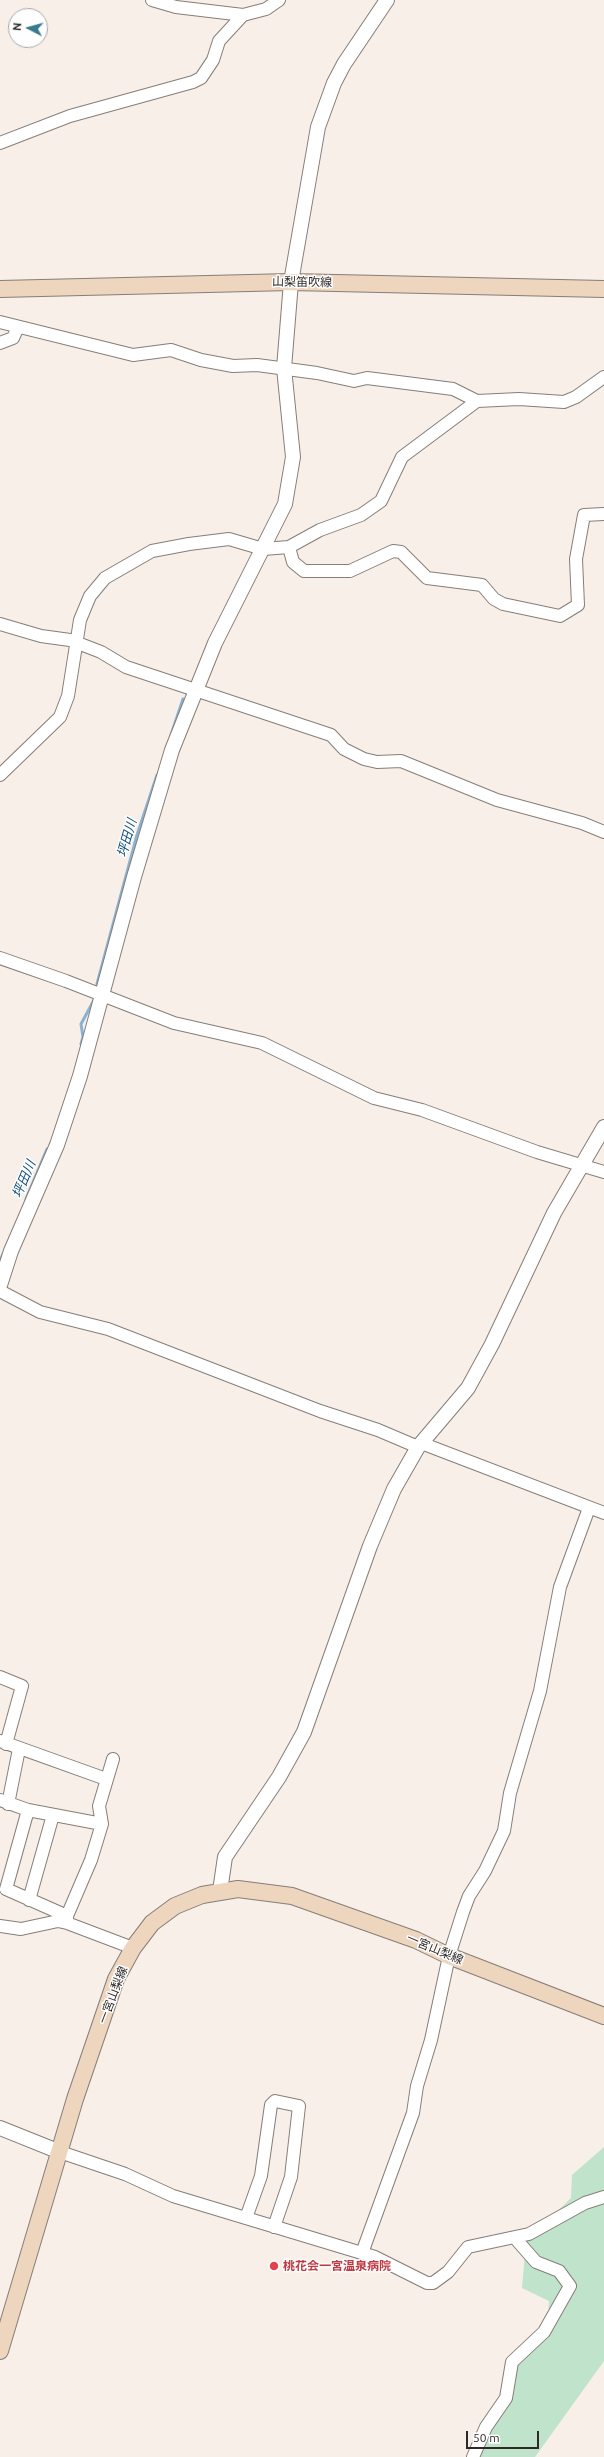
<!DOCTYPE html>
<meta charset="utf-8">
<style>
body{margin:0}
#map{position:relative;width:604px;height:2457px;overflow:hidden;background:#f7efe8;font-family:Ubuntu,sans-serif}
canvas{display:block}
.north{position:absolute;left:8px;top:8px;width:40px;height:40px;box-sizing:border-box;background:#fefefe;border:1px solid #aaa9a8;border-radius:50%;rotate:276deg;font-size:11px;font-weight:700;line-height:16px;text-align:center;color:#2d2927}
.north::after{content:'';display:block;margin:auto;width:14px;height:18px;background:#39798d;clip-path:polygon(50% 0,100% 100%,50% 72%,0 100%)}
.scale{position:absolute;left:466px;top:2431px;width:73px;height:18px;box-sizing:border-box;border:2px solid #2d2927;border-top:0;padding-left:5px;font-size:12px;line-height:14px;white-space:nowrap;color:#2d2927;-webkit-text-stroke:3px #fefefe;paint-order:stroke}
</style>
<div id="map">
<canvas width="604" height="2457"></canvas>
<div class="north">N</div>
<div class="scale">50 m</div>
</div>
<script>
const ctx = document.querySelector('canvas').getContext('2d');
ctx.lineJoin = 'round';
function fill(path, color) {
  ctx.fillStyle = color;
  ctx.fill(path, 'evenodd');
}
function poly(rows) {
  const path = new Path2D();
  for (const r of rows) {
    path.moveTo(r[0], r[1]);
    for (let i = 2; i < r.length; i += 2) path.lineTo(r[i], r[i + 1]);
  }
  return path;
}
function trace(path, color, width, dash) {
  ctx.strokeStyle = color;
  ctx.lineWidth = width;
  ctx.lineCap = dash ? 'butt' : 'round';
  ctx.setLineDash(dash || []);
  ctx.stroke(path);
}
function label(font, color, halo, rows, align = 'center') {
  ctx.font = font + ' Ubuntu,"Noto Sans JP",sans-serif';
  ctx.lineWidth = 3;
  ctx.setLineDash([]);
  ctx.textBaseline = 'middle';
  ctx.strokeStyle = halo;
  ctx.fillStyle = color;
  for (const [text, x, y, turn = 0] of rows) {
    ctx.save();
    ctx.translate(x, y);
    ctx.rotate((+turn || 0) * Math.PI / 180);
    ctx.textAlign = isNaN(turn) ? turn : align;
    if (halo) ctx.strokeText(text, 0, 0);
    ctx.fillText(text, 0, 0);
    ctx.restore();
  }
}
fill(poly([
 [604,2147,604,2361,535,2457,471,2457,503,2396,517,2348,548,2319,549,2301,522,2288,526,2242,571,2198,572,2175]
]), '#c0e3cc');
trace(poly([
 [171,735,183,699],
 [97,984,137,835,157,775],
 [81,1044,83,1037,81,1024,94,1000],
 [26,1199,47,1149],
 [0,1261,3,1254]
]), '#8ab2d3', 3);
const minor = poly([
 [152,0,176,7,243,15,266,9,279,0],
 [0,143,70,116,193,82,201,78,213,60,219,41,243,15],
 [0,322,133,355,171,350,201,360,233,366,257,365,317,373,354,381,367,378,453,389,477,401,519,399,564,402,576,397,604,377],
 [0,343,13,338,18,327],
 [289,547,293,562,304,571,350,571,393,551,401,552,427,578,482,585,494,599,503,604,560,616,578,605,576,559,584,515,604,514],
 [0,624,41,636,70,640,101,652,126,667,331,735,344,749,364,759,377,762,401,761,497,800,582,823,604,832],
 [0,775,60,717,68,696,80,620,90,596,105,578,152,551,189,544,229,539,263,549,289,547,320,530,361,515,381,501,402,457,477,401],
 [0,958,66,981,174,1023,262,1043,374,1098,422,1110,537,1152,604,1172],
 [0,1291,40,1312,108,1329,320,1411,378,1430,418,1447],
 [421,1443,604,1513],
 [0,1677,22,1686,6,1744],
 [0,1741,106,1779],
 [113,1759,99,1806,102,1824,91,1860,67,1916,67,1923,133,1948],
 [0,1800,28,1810,102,1824],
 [8,1804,19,1749],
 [28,1810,6,1889,67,1916],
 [29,1900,53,1815],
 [0,1926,21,1929,58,1921,67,1923],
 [60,2152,125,2174,173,2196,375,2257,427,2283,433,2283,448,2272,468,2247,529,2234,585,2203,604,2197],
 [246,2218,261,2176,271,2105,275,2101,299,2106,291,2177,274,2227],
 [362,2253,413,2113,417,2086,431,2040,449,1956,463,1912,469,1896,485,1871,504,1831,510,1793,540,1691,560,1587,589,1508],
 [473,2457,486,2427,506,2398,512,2362,544,2332,570,2286,559,2271,536,2262,515,2238]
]);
const tertiary = poly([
 [0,1285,11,1251,57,1145,80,1076,134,877,172,750,215,643,285,504,293,457,284,368,291,282,318,127,334,83,344,64,387,0],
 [220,1891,225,1857,279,1777,304,1732,370,1546,394,1489,418,1447,468,1388,492,1344,554,1213,604,1127],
 [0,2128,60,2152]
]);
const secondary = poly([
 [0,289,291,282,604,289],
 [0,2351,75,2099,116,1979,133,1948,152,1923,175,1906,202,1895,238,1889,292,1896,416,1940,449,1956,604,2016]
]);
trace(minor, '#867e78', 14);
trace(tertiary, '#867e78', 16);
trace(secondary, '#867e78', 18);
trace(minor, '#fff', 12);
trace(tertiary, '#fff', 14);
trace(secondary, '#edd5be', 16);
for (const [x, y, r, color] of [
 [274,2266,5,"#e0444e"]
]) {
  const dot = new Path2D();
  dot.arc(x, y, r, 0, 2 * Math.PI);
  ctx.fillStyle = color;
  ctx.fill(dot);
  trace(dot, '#fefefe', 1.5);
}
label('12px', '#2d2927', '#fefefe', [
 ["山梨笛吹線",302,282,1],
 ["一宮山梨線",435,1949,23],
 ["一宮山梨線",113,1995,-69]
]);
label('bold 12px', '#be3a42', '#fefefe', [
 ["桃花会一宮温泉病院",283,2266]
], 'left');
label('italic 13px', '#12517d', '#fefefe', [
 ["坪田川",127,838,-74],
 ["坪田川",24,1179,-67]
]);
</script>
